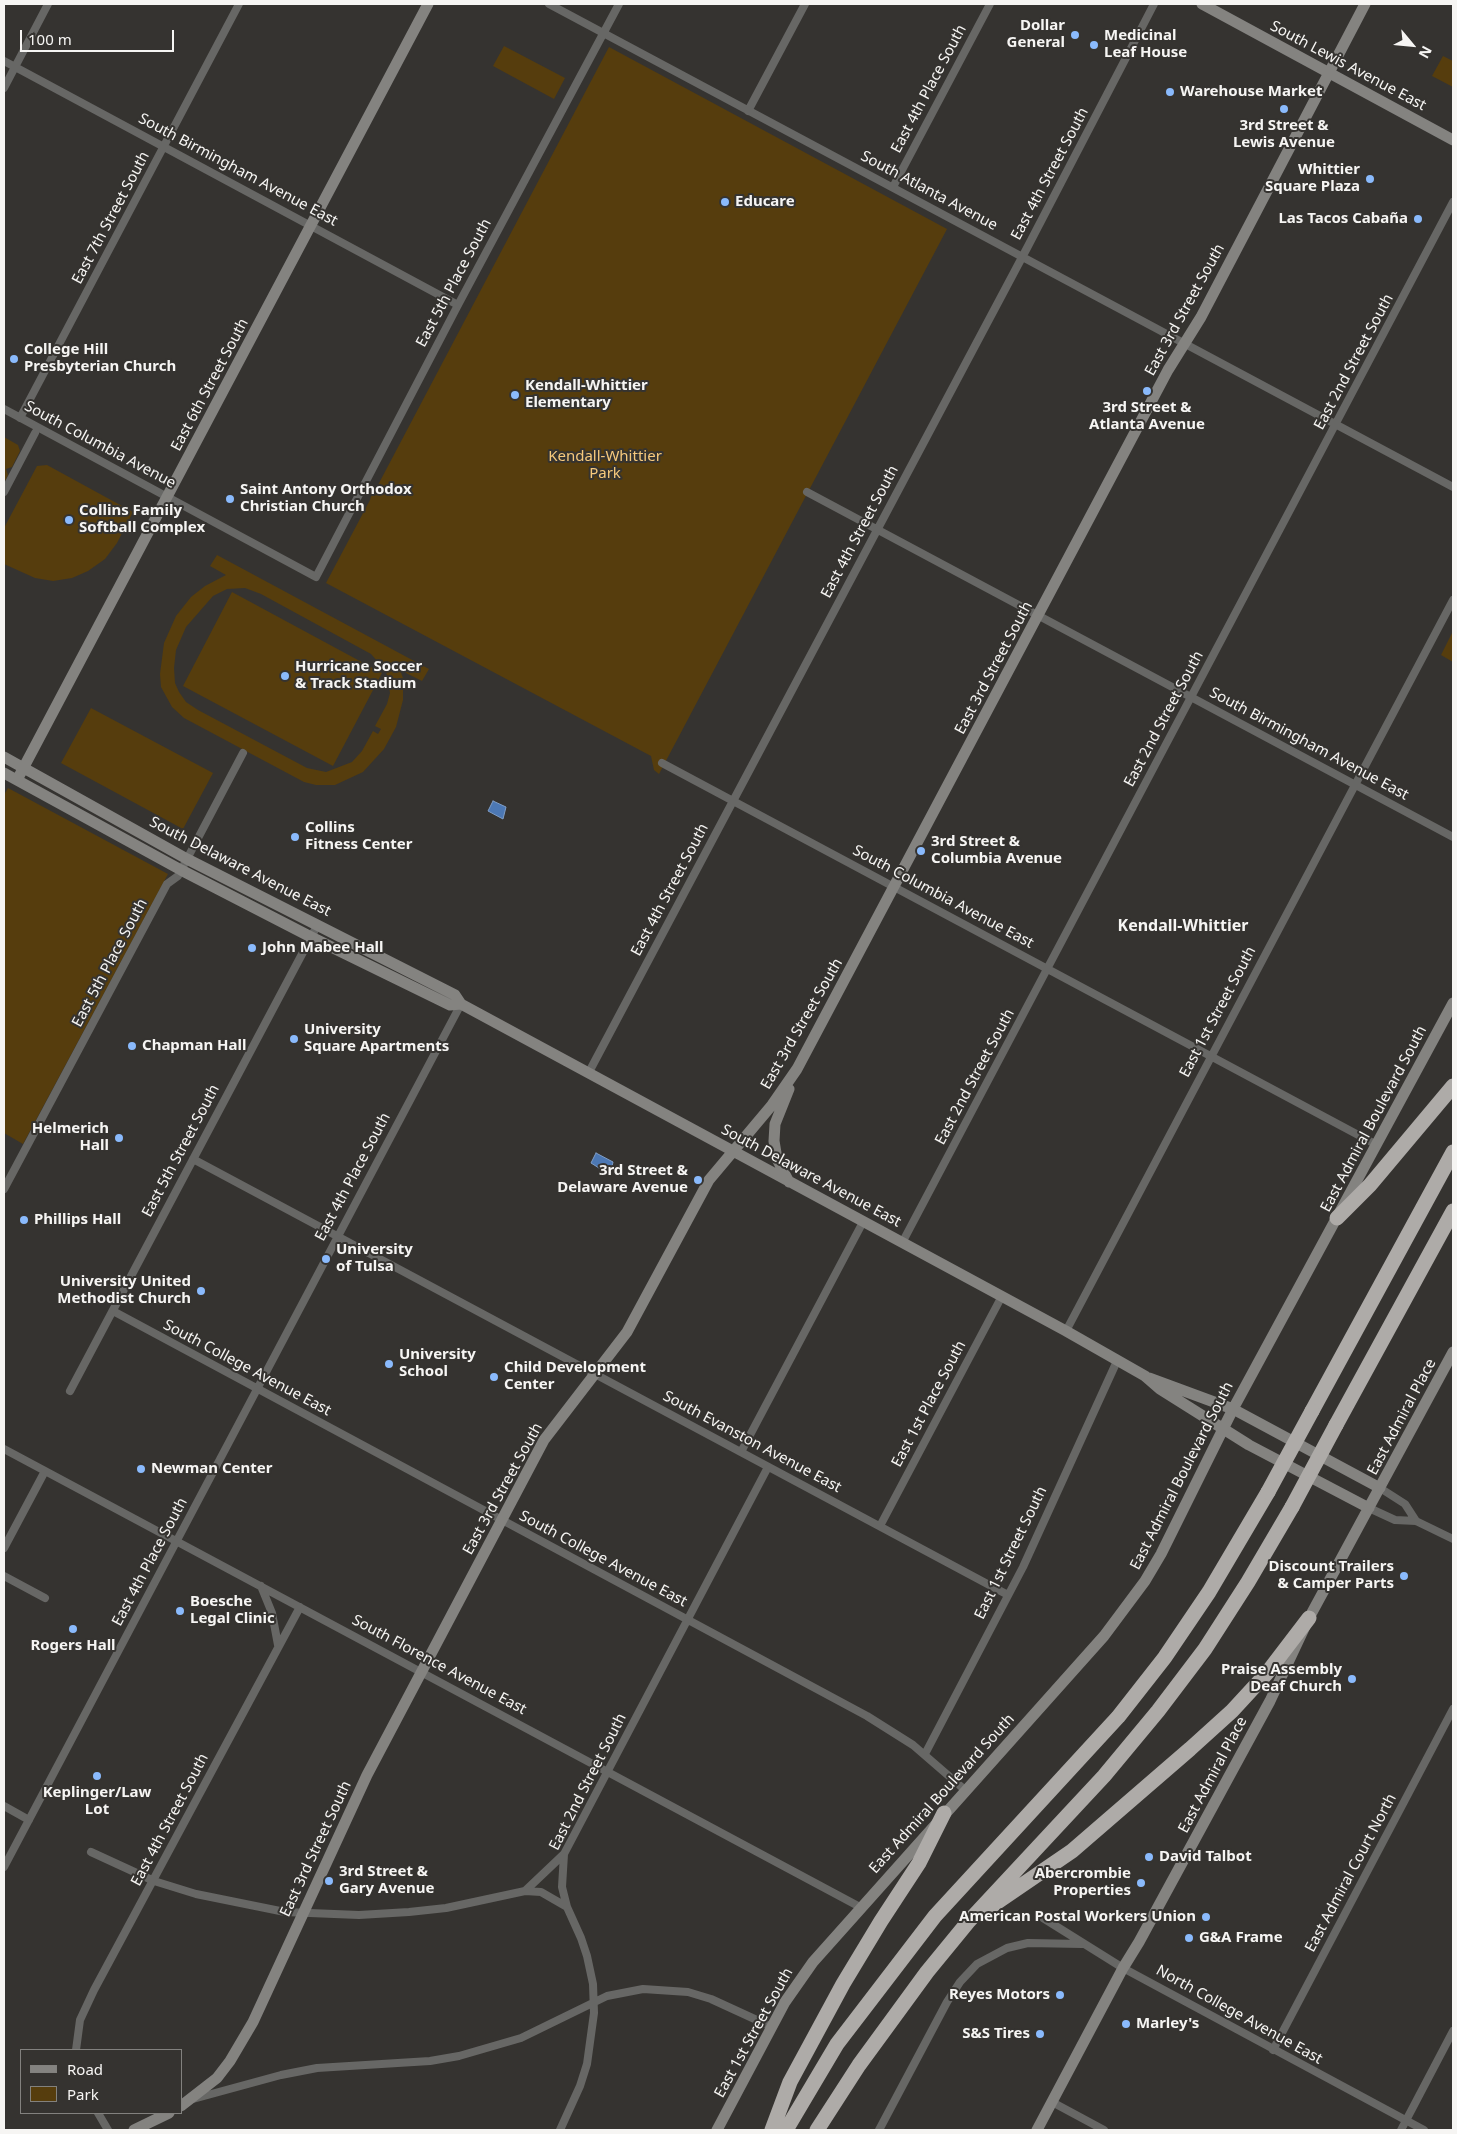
<!DOCTYPE html>
<meta charset="utf-8">
<style>
body{margin:0}
#map{position:relative;width:1457px;height:2134px;overflow:hidden;background:#353330;font-family:"Noto Sans",sans-serif}
canvas{display:block}
.frame{position:absolute;inset:0;border:5px solid #f6f5f3;pointer-events:none}
.legend{position:absolute;left:20px;top:2049px;width:162px;height:65px;box-sizing:border-box;background:#353330;border:1px solid #82817e;margin:0;padding:6px 9px;list-style:none;font-size:15px;color:#f6f5f3}
.legend li{display:flex;align-items:center;gap:10px;height:25px}
.legend b{width:25px;border:1px solid #82817e}
.north{position:absolute;left:1387px;top:20px;width:50px;height:50px;-webkit-text-stroke:4px #353330;paint-order:stroke;rotate:118deg;font-size:14px;font-weight:700;line-height:20px;text-align:center;color:#f6f5f3}
.north::after{content:'';display:block;margin:auto;width:18px;height:22px;background:#f6f5f3;clip-path:polygon(50% 0,100% 100%,50% 72%,0 100%)}
.scale{position:absolute;left:20px;top:30px;width:154px;height:22px;box-sizing:border-box;border:2px solid #f6f5f3;border-top:0;padding-left:6px;font-size:15px;line-height:18px;white-space:nowrap;color:#f6f5f3;-webkit-text-stroke:4px #353330;paint-order:stroke}
</style>
<div id="map">
<canvas width="1457" height="2134"></canvas>
<div class="frame"></div>
<ul class="legend">
<li><b style="height:6px;background:#848380"></b>Road</li>
<li><b style="height:14px;background:#563d0d"></b>Park</li>
</ul>
<div class="north">N</div>
<div class="scale">100 m</div>
</div>
<script>
const ctx = document.querySelector('canvas').getContext('2d');
ctx.lineJoin = 'round';
function fill(path, color) {
  ctx.fillStyle = color;
  ctx.fill(path, 'evenodd');
}
function poly(rows) {
  const path = new Path2D();
  for (const r of rows) {
    path.moveTo(r[0], r[1]);
    for (let i = 2; i < r.length; i += 2) path.lineTo(r[i], r[i + 1]);
  }
  return path;
}
function trace(path, color, width, dash) {
  ctx.strokeStyle = color;
  ctx.lineWidth = width;
  ctx.lineCap = dash ? 'butt' : 'round';
  ctx.setLineDash(dash || []);
  ctx.stroke(path);
}
function label(font, color, halo, rows, align = 'center') {
  ctx.font = font + ' "Noto Sans",sans-serif';
  ctx.lineWidth = 4;
  ctx.setLineDash([]);
  ctx.textBaseline = 'middle';
  ctx.strokeStyle = halo;
  ctx.fillStyle = color;
  for (const [text, x, y, turn = 0] of rows) {
    ctx.save();
    ctx.translate(x, y);
    ctx.rotate((+turn || 0) * Math.PI / 180);
    ctx.textAlign = isNaN(turn) ? turn : align;
    if (halo) ctx.strokeText(text, 0, 0);
    ctx.fillText(text, 0, 0);
    ctx.restore();
  }
}
fill(poly([
 [504,46,565,78,554,99,493,66],
 [609,47,947,229,659,774,654,770,651,756,326,583,370,500,373,489,378,485],
 [1443,56,1453,61,1453,87,1432,76],
 [4,437,18,445,20,451,12,467,6,469,8,475,4,483],
 [47,465,133,512,117,543,105,559,88,571,72,578,53,581,35,578,4,564,4,528,37,466],
 [217,555,429,669,422,681,400,670,403,678,403,700,396,727,384,749,363,772,335,785,316,785,304,782,184,718,172,707,161,687,160,674,164,643,176,616,191,597,205,586,226,575,210,566],
 [245,588,261,594,371,654,386,671,390,693,387,704,375,726,381,729,378,734,373,731,362,751,352,762,326,772,307,768,198,710,186,702,179,692,175,683,174,668,176,650,186,627,213,596,227,589],
 [232,592,382,673,333,766,183,686],
 [1453,631,1453,662,1441,655],
 [91,708,213,773,183,829,61,763],
 [8,788,168,874,23,1144,4,1133,4,795]
]), '#563d0d');
const water = poly([
 [493,801,506,807,503,819,488,811,493,801],
 [596,1153,613,1162,611,1171,607,1173,591,1163,596,1153]
]);
fill(water, '#4c78b4');
trace(water, '#7f9ec7', 1);
trace(poly([
 [549,4,1453,487],
 [4,61,458,305],
 [4,88,48,4],
 [748,111,805,4],
 [893,187,990,4],
 [4,409,316,577,458,305,619,4],
 [20,418,239,4],
 [4,492,35,433],
 [807,492,1453,837],
 [662,763,1377,1145],
 [589,1072,1027,248,1154,4],
 [193,1159,1008,1595],
 [4,1189,167,884,178,876,243,753],
 [902,1243,1453,202],
 [113,1311,867,1716,913,1745,965,1790],
 [1066,1331,1453,600],
 [70,1391,318,924],
 [4,1449,860,1907],
 [741,1452,863,1222],
 [1380,1488,1405,1504,1416,1521],
 [1369,1508,1395,1520,1416,1521,1453,1539],
 [880,1526,1002,1296],
 [4,1548,45,1471],
 [4,1576,45,1598],
 [261,1586,272,1613,278,1645],
 [925,1754,1023,1567,1117,1361],
 [4,1806,29,1820],
 [91,1852,154,1881,196,1894,285,1912,359,1915,409,1912,446,1908,525,1891,541,1892,567,1907],
 [4,1867,461,1004],
 [525,1891,564,1854],
 [1043,1918,1123,1968,1424,2130],
 [76,2050,80,2020,94,1990,300,1607],
 [1273,2050,1453,1709],
 [193,2099,281,2075,317,2068,430,2061,459,2056,521,2038,607,1996,643,1989,688,1992,711,1999,772,2027],
 [1052,2102,1104,2130],
 [98,2113,108,2130],
 [560,2130,580,2086,587,2064,594,2013,593,1984,587,1956,581,1938,567,1907,562,1887,564,1854,768,1467],
 [879,2130,947,2002,960,1982,977,1964,1007,1948,1028,1943,1082,1944],
 [1401,2130,1453,2031]
]), '#676765', 8);
trace(poly([
 [1202,4,1453,140],
 [4,757,187,859,455,995,461,1004,1066,1331,1145,1376,1160,1389,1249,1445,1369,1508],
 [4,773,181,870,311,937,450,1005,461,1004],
 [17,780,428,4],
 [789,1089,775,1124,774,1141,777,1159,789,1182],
 [1149,1378,1233,1409,1380,1488],
 [181,2106,217,2078,230,2061,253,2022,367,1775,544,1440,627,1332,709,1180,772,1105,797,1069,1168,370,1201,317,1365,4],
 [134,2130,169,2113],
 [717,2130,785,2002,813,1962,1104,1636,1145,1581,1161,1554,1233,1409,1453,1003],
 [1037,2130,1123,1968,1139,1942,1270,1701,1309,1618,1453,1352]
]), '#848380', 11);
trace(poly([
 [1337,1218,1370,1185,1453,1086],
 [1312,1411,1453,1152],
 [1336,1425,1453,1211],
 [990,1907,1072,1851,1190,1749,1232,1711,1267,1673,1309,1618],
 [772,2130,790,2082,843,1984,881,1921,919,1863,944,1813],
 [786,2130,837,2044,935,1916,1118,1717,1165,1657,1209,1592,1268,1492],
 [817,2130,859,2065,927,1972,968,1922,1104,1776,1158,1711,1205,1649,1248,1582,1292,1507]
]), '#aeaba8', 15);
trace(poly([
 [1268,1492,1312,1411],
 [1292,1507,1336,1425]
]), '#aeaba8', 15);
for (const [x, y, r, color] of [
 [1075,35,5,"#8abafc"],
 [1094,45,5,"#8abafc"],
 [1170,92,5,"#8abafc"],
 [1284,109,5,"#8abafc"],
 [1370,179,5,"#8abafc"],
 [725,202,5,"#8abafc"],
 [1418,219,5,"#8abafc"],
 [14,359,5,"#8abafc"],
 [1147,391,5,"#8abafc"],
 [515,395,5,"#8abafc"],
 [230,499,5,"#8abafc"],
 [69,520,5,"#8abafc"],
 [285,676,5,"#8abafc"],
 [295,837,5,"#8abafc"],
 [921,851,5,"#8abafc"],
 [252,948,5,"#8abafc"],
 [294,1039,5,"#8abafc"],
 [132,1046,5,"#8abafc"],
 [119,1138,5,"#8abafc"],
 [698,1180,5,"#8abafc"],
 [24,1220,5,"#8abafc"],
 [326,1259,5,"#8abafc"],
 [201,1291,5,"#8abafc"],
 [389,1364,5,"#8abafc"],
 [494,1377,5,"#8abafc"],
 [141,1469,5,"#8abafc"],
 [1404,1576,5,"#8abafc"],
 [180,1611,5,"#8abafc"],
 [73,1629,5,"#8abafc"],
 [1352,1679,5,"#8abafc"],
 [97,1776,5,"#8abafc"],
 [1149,1857,5,"#8abafc"],
 [329,1881,5,"#8abafc"],
 [1141,1883,5,"#8abafc"],
 [1206,1917,5,"#8abafc"],
 [1189,1938,5,"#8abafc"],
 [1060,1995,5,"#8abafc"],
 [1126,2024,5,"#8abafc"],
 [1040,2034,5,"#8abafc"]
]) {
  const dot = new Path2D();
  dot.arc(x, y, r, 0, 2 * Math.PI);
  ctx.fillStyle = color;
  ctx.fill(dot);
  trace(dot, '#353330', 2);
}
label('bold 15px', '#f6f5f3', '#353330', [
 ["Dollar",1065,26,"right"],
 ["General",1065,43,"right"],
 ["Medicinal",1104,36],
 ["Leaf House",1104,53],
 ["Warehouse Market",1180,92],
 ["3rd Street &",1284,126,"center"],
 ["Lewis Avenue",1284,143,"center"],
 ["Whittier",1360,170,"right"],
 ["Square Plaza",1360,187,"right"],
 ["Educare",735,202],
 ["Las Tacos Cabaña",1408,219,"right"],
 ["College Hill",24,350],
 ["Presbyterian Church",24,367],
 ["Kendall-Whittier",525,386],
 ["Elementary",525,403],
 ["3rd Street &",1147,408,"center"],
 ["Atlanta Avenue",1147,425,"center"],
 ["Saint Antony Orthodox",240,490],
 ["Christian Church",240,507],
 ["Collins Family",79,511],
 ["Softball Complex",79,528],
 ["Hurricane Soccer",295,667],
 ["& Track Stadium",295,684],
 ["Collins",305,828],
 ["Fitness Center",305,845],
 ["3rd Street &",931,842],
 ["Columbia Avenue",931,859],
 ["John Mabee Hall",262,948],
 ["University",304,1030],
 ["Square Apartments",304,1047],
 ["Chapman Hall",142,1046],
 ["Helmerich",109,1129,"right"],
 ["Hall",109,1146,"right"],
 ["3rd Street &",688,1171,"right"],
 ["Delaware Avenue",688,1188,"right"],
 ["Phillips Hall",34,1220],
 ["University",336,1250],
 ["of Tulsa",336,1267],
 ["University United",191,1282,"right"],
 ["Methodist Church",191,1299,"right"],
 ["University",399,1355],
 ["School",399,1372],
 ["Child Development",504,1368],
 ["Center",504,1385],
 ["Newman Center",151,1469],
 ["Discount Trailers",1394,1567,"right"],
 ["& Camper Parts",1394,1584,"right"],
 ["Boesche",190,1602],
 ["Legal Clinic",190,1619],
 ["Rogers Hall",73,1646,"center"],
 ["Praise Assembly",1342,1670,"right"],
 ["Deaf Church",1342,1687,"right"],
 ["Keplinger/Law",97,1793,"center"],
 ["Lot",97,1810,"center"],
 ["David Talbot",1159,1857],
 ["3rd Street &",339,1872],
 ["Gary Avenue",339,1889],
 ["Abercrombie",1131,1874,"right"],
 ["Properties",1131,1891,"right"],
 ["American Postal Workers Union",1196,1917,"right"],
 ["G&A Frame",1199,1938],
 ["Reyes Motors",1050,1995,"right"],
 ["Marley's",1136,2024],
 ["S&S Tires",1030,2034,"right"]
], 'left');
label('15px', '#f6f5f3', '#353330', [
 ["South Lewis Avenue East",1348,66,28],
 ["East 4th Place South",929,89,-62],
 ["South Birmingham Avenue East",238,170,28],
 ["East 4th Street South",1050,174,-62],
 ["South Atlanta Avenue",929,191,28],
 ["East 7th Street South",111,218,-62],
 ["East 5th Place South",454,283,-62],
 ["East 3rd Street South",1185,310,-61],
 ["East 2nd Street South",1354,362,-62],
 ["East 6th Street South",210,385,-62],
 ["South Columbia Avenue",100,445,28],
 ["East 4th Street South",860,532,-62],
 ["East 3rd Street South",994,668,-62],
 ["East 2nd Street South",1164,719,-62],
 ["South Birmingham Avenue East",1309,744,28],
 ["South Delaware Avenue East",240,867,27],
 ["East 4th Street South",670,890,-62],
 ["South Columbia Avenue East",943,897,28],
 ["East 5th Place South",110,963,-62],
 ["East 1st Street South",1218,1012,-62],
 ["East 3rd Street South",802,1024,-60],
 ["East 2nd Street South",975,1077,-62],
 ["East Admiral Boulevard South",1374,1119,-62],
 ["East 5th Street South",181,1151,-62],
 ["South Delaware Avenue East",811,1176,28],
 ["East 4th Place South",353,1177,-62],
 ["South College Avenue East",247,1368,28],
 ["East 1st Place South",929,1404,-62],
 ["East Admiral Place",1402,1417,-62],
 ["South Evanston Avenue East",752,1442,28],
 ["East Admiral Boulevard South",1182,1476,-63],
 ["East 3rd Street South",503,1489,-61],
 ["East 1st Street South",1011,1553,-64],
 ["South College Avenue East",603,1559,28],
 ["East 4th Place South",150,1562,-62],
 ["South Florence Avenue East",439,1665,28],
 ["East Admiral Place",1213,1775,-62],
 ["East 2nd Street South",588,1782,-63],
 ["East Admiral Boulevard South",942,1794,-48],
 ["East 4th Street South",170,1820,-62],
 ["East 3rd Street South",316,1849,-65],
 ["East Admiral Court North",1351,1873,-62],
 ["North College Avenue East",1239,2015,29],
 ["East 1st Street South",754,2033,-61]
]);
label('15px', '#f6c97c', '#353330', [
 ["Kendall-Whittier",605,457],
 ["Park",605,474]
]);
label('bold 16px', '#f6f5f3', '#353330', [
 ["Kendall-Whittier",1183,926]
]);
</script>
